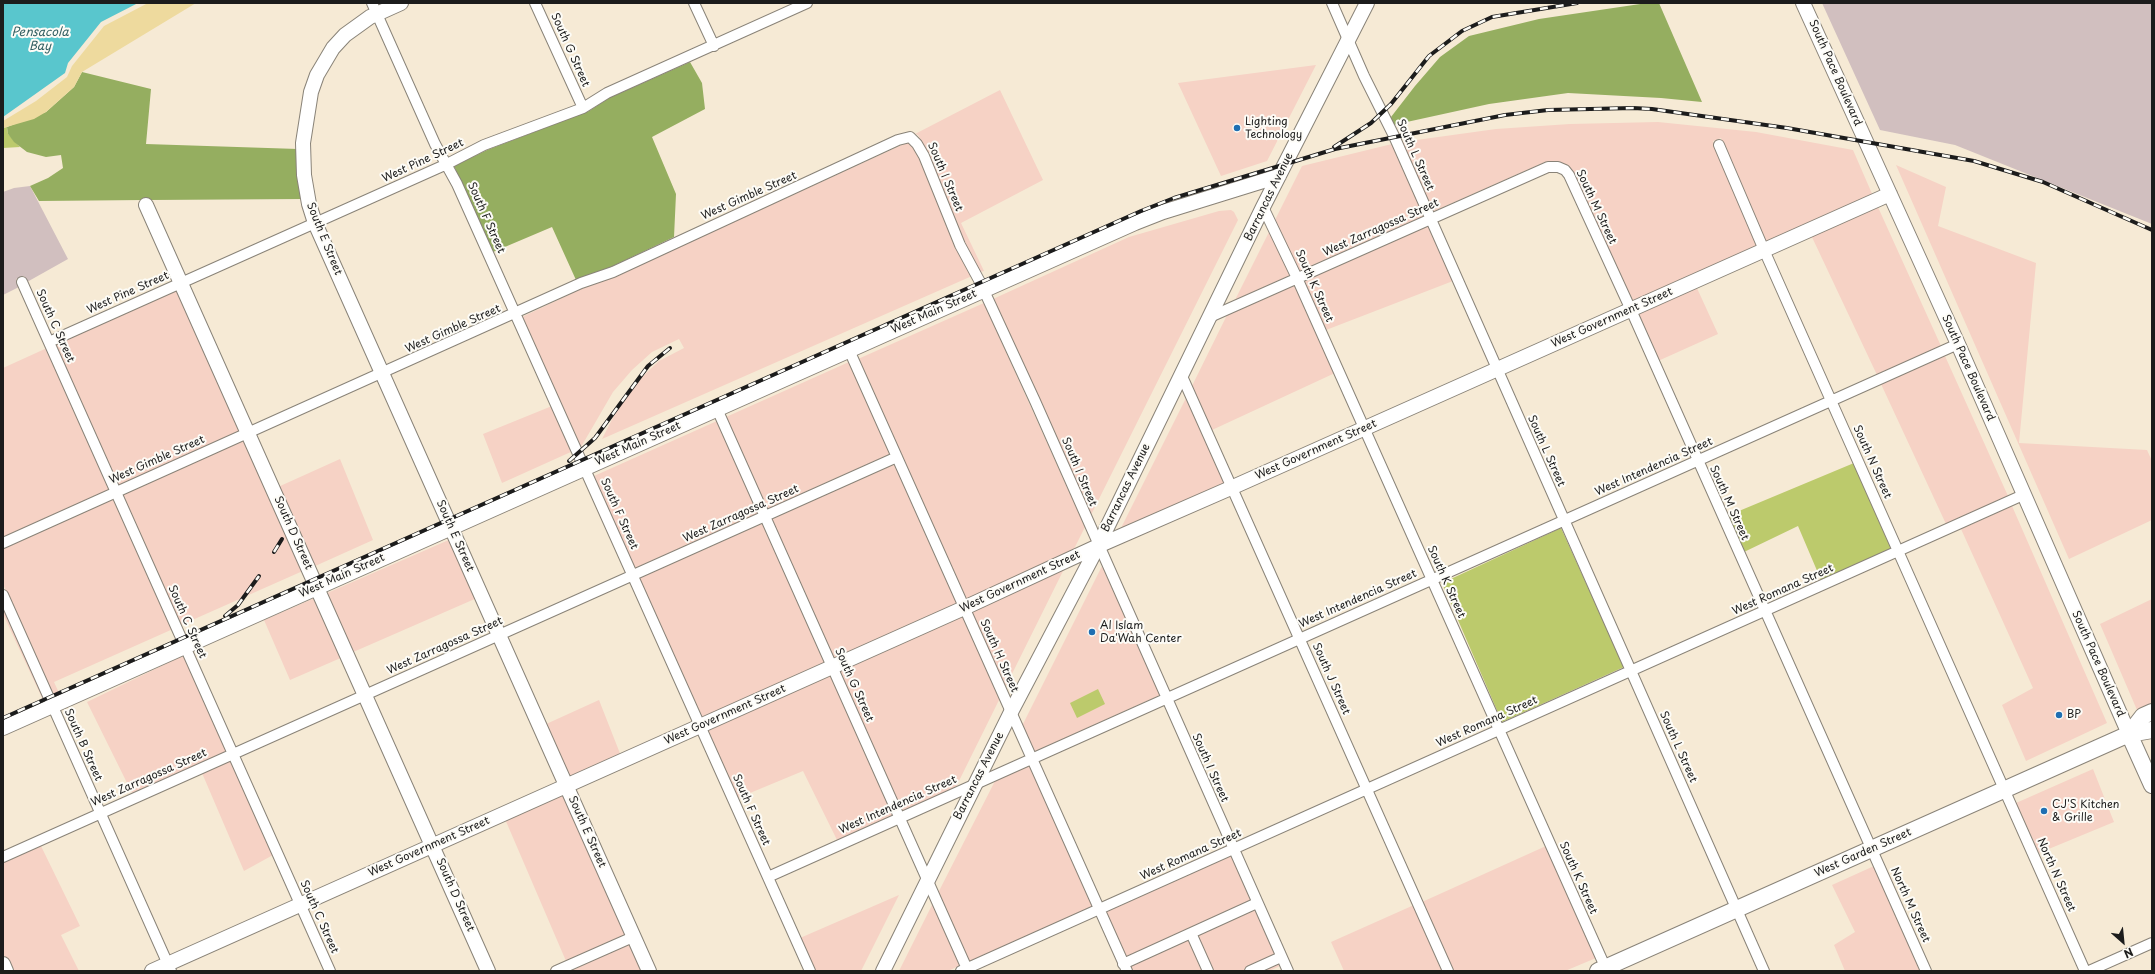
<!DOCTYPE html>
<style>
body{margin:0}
#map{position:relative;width:2155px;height:974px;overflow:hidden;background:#f6ead5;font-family:"Playpen Sans",sans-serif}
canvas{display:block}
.frame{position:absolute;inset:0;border:4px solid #1c1c1c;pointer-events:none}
.north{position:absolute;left:2103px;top:922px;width:40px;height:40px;-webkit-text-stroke:3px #fdfcf7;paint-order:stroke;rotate:153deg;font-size:11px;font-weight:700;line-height:16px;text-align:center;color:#1c1c1c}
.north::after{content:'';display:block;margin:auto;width:14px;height:18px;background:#1c1c1c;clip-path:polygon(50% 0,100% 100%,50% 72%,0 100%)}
</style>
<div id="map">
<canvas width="2155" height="974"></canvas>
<div class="frame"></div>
<div class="north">N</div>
</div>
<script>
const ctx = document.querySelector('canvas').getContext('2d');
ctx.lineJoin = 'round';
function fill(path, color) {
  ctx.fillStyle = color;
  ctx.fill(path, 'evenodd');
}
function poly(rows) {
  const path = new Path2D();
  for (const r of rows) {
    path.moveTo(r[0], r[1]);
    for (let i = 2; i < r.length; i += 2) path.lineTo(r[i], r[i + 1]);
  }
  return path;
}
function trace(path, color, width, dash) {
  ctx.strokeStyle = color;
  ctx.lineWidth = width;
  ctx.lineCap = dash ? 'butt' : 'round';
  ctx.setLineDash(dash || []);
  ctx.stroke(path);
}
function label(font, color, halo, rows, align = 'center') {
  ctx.font = font + ' "Playpen Sans",sans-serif';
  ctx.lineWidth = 4;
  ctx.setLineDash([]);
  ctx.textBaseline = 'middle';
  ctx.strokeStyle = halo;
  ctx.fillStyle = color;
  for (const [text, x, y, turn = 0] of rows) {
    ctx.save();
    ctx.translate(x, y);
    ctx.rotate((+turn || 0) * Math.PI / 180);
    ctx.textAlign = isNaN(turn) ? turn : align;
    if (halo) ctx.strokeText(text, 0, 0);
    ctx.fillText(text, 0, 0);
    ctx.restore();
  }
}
fill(poly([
 [1316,65,1267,161,1221,176,1178,83],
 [1000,90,1043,180,961,223,984,271,980,272,964,243,928,154,918,135,915,134],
 [1658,122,1756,132,1853,150,1873,196,1766,244,1721,138,1713,141,1758,248,1633,303,1568,166,1560,162,1545,162,1432,212,1402,142,1496,129,1570,124],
 [906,143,910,143,920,158,972,276,602,439,622,400,640,379,659,361,684,348,679,339,652,352,632,370,613,392,581,447,522,317,583,288,616,276],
 [1392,144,1424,216,1299,271,1275,220,1302,166],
 [1896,165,1946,187,1938,226,2036,263,2019,443,2147,450,2152,461,2152,520,2069,559],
 [1877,205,1941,346,1877,375,1811,235],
 [1231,210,1234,212,1238,220,1090,517,993,299,1129,237,1219,211],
 [1428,225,1453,281,1326,330,1304,281],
 [1270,230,1291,275,1235,300],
 [1295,284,1335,373,1212,430,1192,386,1227,315],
 [1696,286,1718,334,1658,361,1637,313],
 [179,289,242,430,119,485,55,345],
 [984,303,1085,527,1073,551,966,601,858,359],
 [47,348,110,489,3,537,3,368],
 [1945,356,2008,496,1946,524,1881,384],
 [849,362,890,454,767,509,726,417],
 [1187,396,1226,484,1120,530],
 [552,406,573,451,502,483,483,434],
 [717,421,758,513,635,568,594,476],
 [246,439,305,570,181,625,123,495],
 [340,459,373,540,313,567,278,487],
 [895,464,958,605,835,661,771,519],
 [115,498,173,629,54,682,59,693,53,696,3,584,3,549],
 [2012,506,2107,723,2026,761,2002,705,2033,688,1961,529],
 [763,523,826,664,703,719,639,578],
 [451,539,477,598,351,653,325,594],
 [1102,566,1160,695,1034,752,1022,726],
 [1065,567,1005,688,971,611],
 [317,597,343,657,290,680,264,620],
 [2152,599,2152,703,2137,710,2100,624],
 [3,606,44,699,43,700,3,614],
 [962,615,1000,698,956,787,902,811,839,670],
 [184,655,227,751,132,793,87,702],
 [831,674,893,815,837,840,803,771,738,798,707,729],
 [599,700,621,756,568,780,544,725],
 [231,760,273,855,244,871,202,773],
 [1030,765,1093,906,969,962,938,893,995,781],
 [2093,769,2114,822,2039,853,2016,803],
 [564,793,627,934,566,961,505,819],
 [41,846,80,926,61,935,79,971,11,971,3,953,3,862],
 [1546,846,1596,958,1565,971,1453,971,1422,902],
 [1231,856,1280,966,1269,971,1132,971,1105,912],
 [1874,866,1921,971,1845,971,1834,945,1855,932,1832,885],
 [899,895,861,971,815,971,800,938],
 [933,903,961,965,948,971,899,971],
 [1414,905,1443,971,1344,971,1331,942],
 [631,943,644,971,570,971]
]), '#f6d2c5');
fill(poly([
 [1822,3,2152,3,2152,224,1955,145,1880,130],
 [30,186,68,259,27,282,24,276,16,279,19,287,3,295,3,192,14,188]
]), '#d1bfbf');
fill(poly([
 [7,127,8,134,20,147,3,148,3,128],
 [1854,463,1893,548,1821,580,1798,526,1744,552,1727,516],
 [1561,528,1624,667,1502,722,1442,583],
 [1098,689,1105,704,1077,718,1070,703]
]), '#bcca6c');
fill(poly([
 [1647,3,1659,3,1702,102,1661,98,1568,93,1489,104,1393,125,1391,117,1415,86,1440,57,1469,36,1539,19],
 [690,62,702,83,705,109,652,137,676,194,674,237,611,267,576,280,552,227,493,252,454,166,487,150,589,111,609,98],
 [82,72,151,89,146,144,298,149,303,199,149,200,148,198,144,200,39,201,30,186,48,178,63,168,61,155,46,157,27,152,14,142,8,134,7,127,46,112,74,87]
]), '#95ae60');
fill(poly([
 [148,3,196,3,82,72,74,87,46,112,34,119,3,128,3,121,36,101,67,77,72,66,104,26]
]), '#eeda9e');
fill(poly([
 [3,3,138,3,101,22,68,63,65,73,3,117]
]), '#59c6cd');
const street = poly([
 [372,3,435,144,457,184,810,971],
 [535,3,583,108],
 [694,3,714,46],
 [1332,3,1364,76,1394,136,1764,971],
 [1719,145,1764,250,2085,971],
 [1263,207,1297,278,1607,971],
 [22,282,330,971],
 [1210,317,1548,167,1558,167,1565,170,1569,175,1631,310,1926,971],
 [49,342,447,164,484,145,583,108,607,93,807,3],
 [849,350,1127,971],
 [1181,374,1448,971],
 [717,409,968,971],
 [3,543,581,283,613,272,898,140,910,137,917,144,924,156,960,245,980,282,1035,401,1288,971],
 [3,595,171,971],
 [3,857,897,457],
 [768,877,1958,344],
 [1191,933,1208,971],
 [1123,964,1257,903],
 [556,971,633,937],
 [961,971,2023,495],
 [1250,971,1281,957],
 [2089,971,2152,943]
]);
const secondary = poly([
 [401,3,370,17,345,35,333,48,317,75,311,92,303,143,304,175,309,204,315,223,649,971],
 [1803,3,1958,344,2129,734],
 [146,205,488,971],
 [3,728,1135,223,1163,212,1279,176],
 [3,964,6,971],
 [152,971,964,608,1098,546,1233,487,1890,194],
 [883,971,1011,712,1098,546,1263,207,1367,3]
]);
const primary = poly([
 [2129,734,2152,785],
 [2129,734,2143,716,2152,712],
 [1598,971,2129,734,2152,730]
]);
trace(street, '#898378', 12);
trace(secondary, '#898378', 16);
trace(primary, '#898378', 18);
trace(street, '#fff', 10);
trace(secondary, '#fff', 14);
trace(primary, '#fff', 16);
const rail = poly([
 [1334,147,1371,123,1391,104,1429,56,1462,31,1492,17,1577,3],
 [569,461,595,438,648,366,670,348],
 [274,552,282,539],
 [225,616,238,605,259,576],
 [3,718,1141,211,1174,198,1335,149,1505,115,1548,110,1633,108,1652,109,1787,128,1974,161,2043,182,2152,230]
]);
trace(rail, '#1c1c1c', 4);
trace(rail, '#fdfcf7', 2.5, [8]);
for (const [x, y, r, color] of [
 [1237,128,4,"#1f6fb2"],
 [1092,632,4,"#1f6fb2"],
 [2059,715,4,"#1f6fb2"],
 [2044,811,4,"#1f6fb2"]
]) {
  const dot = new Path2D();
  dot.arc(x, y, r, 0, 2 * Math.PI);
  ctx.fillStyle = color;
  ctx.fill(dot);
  trace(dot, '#fdfcf7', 1.5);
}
label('11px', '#1c1c1c', '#fdfcf7', [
 ["South G Street",570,50,66],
 ["South Pace Boulevard",1835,73,66],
 ["South L Street",1415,155,66],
 ["West Pine Street",423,161,-25],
 ["South I Street",945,177,67],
 ["West Gimble Street",749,196,-24],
 ["Barrancas Avenue",1269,197,-64],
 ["South M Street",1596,207,65],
 ["South F Street",486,218,66],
 ["West Zarragossa Street",1381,228,-24],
 ["South E Street",324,239,68],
 ["South K Street",1314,286,66],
 ["West Pine Street",128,293,-24],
 ["West Main Street",934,312,-24],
 ["West Government Street",1612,318,-24],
 ["South C Street",55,326,66],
 ["West Gimble Street",453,329,-24],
 ["South Pace Boulevard",1968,368,66],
 ["West Main Street",638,444,-24],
 ["West Government Street",1316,450,-24],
 ["South L Street",1546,451,66],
 ["West Gimble Street",157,460,-24],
 ["South N Street",1872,462,66],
 ["West Intendencia Street",1654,467,-24],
 ["South I Street",1079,472,67],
 ["Barrancas Avenue",1126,488,-64],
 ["South M Street",1729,503,66],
 ["South F Street",619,514,66],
 ["West Zarragossa Street",741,514,-24],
 ["South D Street",293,533,66],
 ["South E Street",455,536,66],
 ["West Main Street",342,576,-24],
 ["West Government Street",1020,582,-25],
 ["South K Street",1446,582,66],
 ["West Romana Street",1783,590,-24],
 ["West Intendencia Street",1358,599,-24],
 ["South C Street",187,622,66],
 ["West Zarragossa Street",445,646,-24],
 ["South H Street",999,656,66],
 ["South Pace Boulevard",2098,664,66],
 ["South J Street",1331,679,66],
 ["South G Street",854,685,66],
 ["West Government Street",725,715,-24],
 ["West Romana Street",1487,722,-24],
 ["South B Street",83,745,66],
 ["South L Street",1678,747,66],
 ["South I Street",1210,768,66],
 ["Barrancas Avenue",979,776,-63],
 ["West Zarragossa Street",149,778,-24],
 ["West Intendencia Street",898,805,-24],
 ["South F Street",751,810,66],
 ["South E Street",587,832,66],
 ["West Government Street",429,847,-24],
 ["West Garden Street",1863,853,-24],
 ["West Romana Street",1191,855,-24],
 ["North N Street",2056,875,66],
 ["South K Street",1578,878,66],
 ["South D Street",455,895,66],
 ["North M Street",1910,905,66],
 ["South C Street",319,917,66]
]);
label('11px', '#1c1c1c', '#fdfcf7', [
 ["Lighting",1245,122],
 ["Technology",1245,135],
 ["Al Islam",1100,626],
 ["Da'Wah Center",1100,639],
 ["BP",2067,715],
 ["CJ'S Kitchen",2052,805],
 ["& Grille",2052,818]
], 'left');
label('italic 12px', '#346063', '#fdfcf7', [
 ["Pensacola",40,33],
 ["Bay",40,47]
]);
</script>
